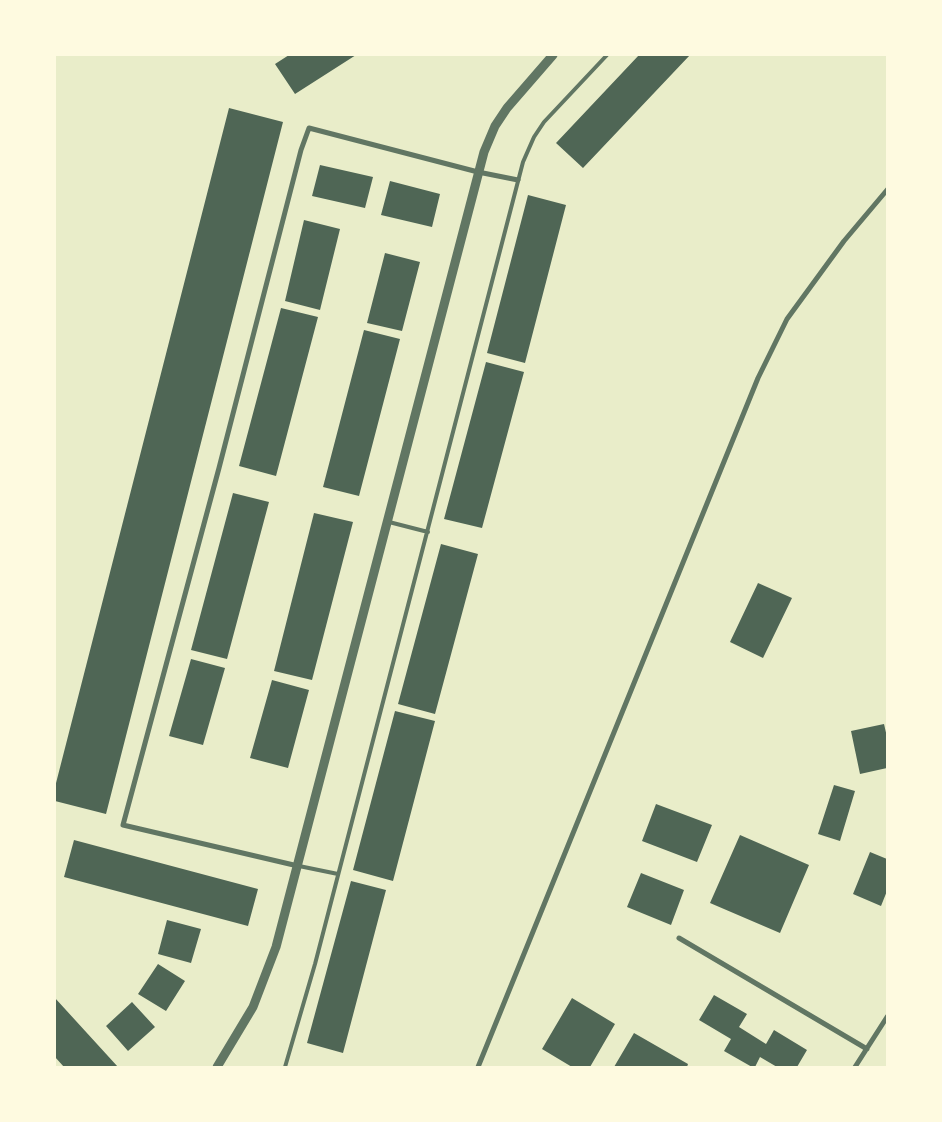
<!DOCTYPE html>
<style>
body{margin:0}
#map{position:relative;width:942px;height:1122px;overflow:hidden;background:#e9edc9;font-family:"Sofia Sans Condensed",sans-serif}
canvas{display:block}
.frame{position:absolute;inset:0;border:56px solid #fefae0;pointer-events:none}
</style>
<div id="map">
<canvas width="942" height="1122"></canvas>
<div class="frame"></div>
</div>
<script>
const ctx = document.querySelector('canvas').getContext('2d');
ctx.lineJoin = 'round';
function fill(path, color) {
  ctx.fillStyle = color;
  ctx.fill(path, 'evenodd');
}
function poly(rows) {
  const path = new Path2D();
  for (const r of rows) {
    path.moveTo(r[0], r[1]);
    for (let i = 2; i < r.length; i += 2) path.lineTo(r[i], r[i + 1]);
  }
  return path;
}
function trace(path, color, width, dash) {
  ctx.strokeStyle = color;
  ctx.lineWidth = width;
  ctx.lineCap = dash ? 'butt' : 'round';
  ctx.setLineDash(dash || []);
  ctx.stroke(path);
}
fill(poly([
 [289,55,356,55,295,94,275,64],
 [639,55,690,55,583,168,556,143],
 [229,108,283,122,106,814,55,801,55,787],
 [320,165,373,177,365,208,312,196],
 [390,181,440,194,432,227,381,215],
 [528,195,566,205,525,363,487,353],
 [304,220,340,229,320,310,285,301],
 [385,253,420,262,402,331,367,323],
 [281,308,318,317,276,476,239,466],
 [364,330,400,339,359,496,323,487],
 [486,362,524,372,482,528,444,519],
 [233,493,269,502,227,659,191,650],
 [314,513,353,522,312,680,274,671],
 [441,544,478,554,435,714,398,704],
 [758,583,792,598,763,658,730,642],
 [191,659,225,668,203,745,169,736],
 [272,680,309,690,288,768,250,758],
 [395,711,435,721,393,881,353,870],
 [884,724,887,737,887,768,860,774,851,731],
 [834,785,855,791,840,841,818,834],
 [656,804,712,825,697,862,642,841],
 [740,835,809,865,780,933,710,903],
 [74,840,258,889,248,926,64,877],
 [870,852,887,859,887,891,881,906,853,894],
 [641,873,684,890,671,925,627,907],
 [351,881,386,890,343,1053,307,1043],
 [167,920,201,929,191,963,158,954],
 [158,964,185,981,166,1011,138,994],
 [714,995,747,1014,739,1027,766,1044,774,1030,807,1050,797,1067,777,1067,760,1057,755,1067,752,1067,724,1051,731,1039,699,1020],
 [55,998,118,1067,64,1067,55,1057],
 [572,998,615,1024,590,1067,572,1067,542,1049],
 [132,1002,155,1027,128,1051,106,1026],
 [634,1033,688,1064,687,1067,614,1067]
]), '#4f6655');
trace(poly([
 [389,522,428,532],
 [299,866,338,874],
 [285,1067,315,964,523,162,534,137,544,122,607,55]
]), '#617663', 4);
trace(poly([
 [298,866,123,825,219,468,301,150,309,128,478,172,518,180],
 [679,938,867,1049],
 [478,1067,758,378,787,319,844,241,887,190],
 [855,1067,887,1017]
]), '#617663', 5);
trace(poly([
 [217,1067,253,1007,276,947,484,152,495,126,507,108,553,55]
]), '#617663', 9);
</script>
